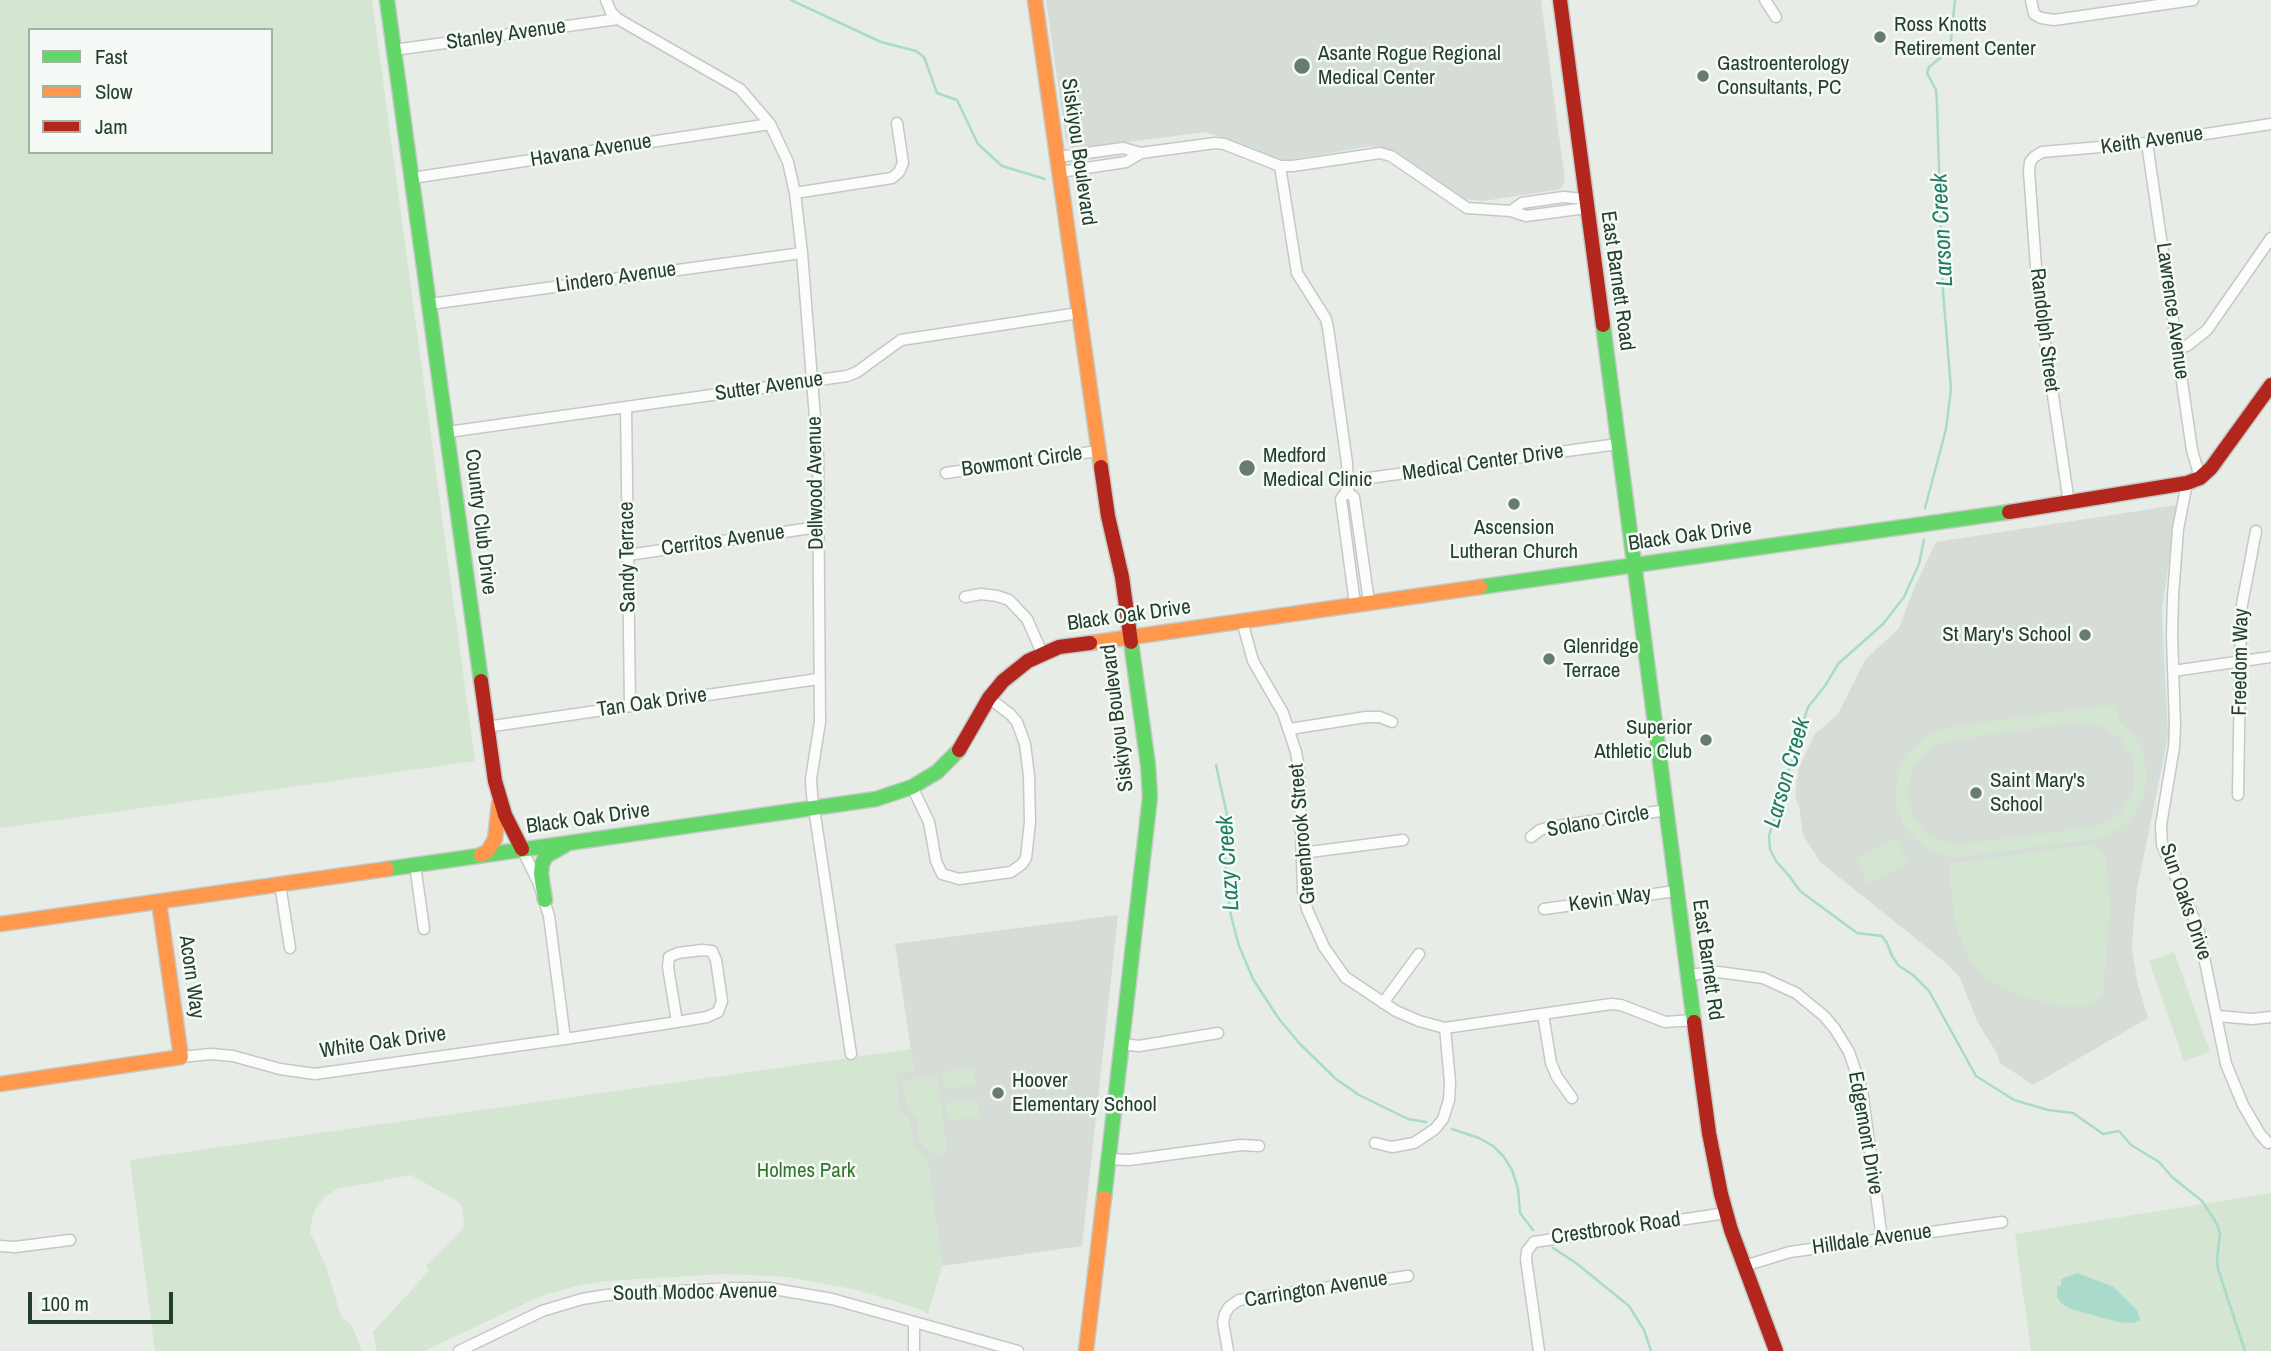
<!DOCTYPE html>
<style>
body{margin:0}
#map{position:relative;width:2271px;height:1351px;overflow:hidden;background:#e7ece7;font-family:"Archivo Narrow",sans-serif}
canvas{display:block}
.legend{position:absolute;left:28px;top:28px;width:245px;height:126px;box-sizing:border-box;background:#f6faf6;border:2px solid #a2b0a6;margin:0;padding:9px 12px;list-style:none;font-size:21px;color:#24402d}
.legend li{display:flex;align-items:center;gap:14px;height:35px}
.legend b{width:35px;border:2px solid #a2b0a6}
.scale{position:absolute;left:28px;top:1292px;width:145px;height:32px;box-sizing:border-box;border:4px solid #24402d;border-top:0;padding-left:9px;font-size:21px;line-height:24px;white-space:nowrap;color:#24402d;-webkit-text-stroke:5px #f6faf6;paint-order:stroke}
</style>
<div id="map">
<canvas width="2271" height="1351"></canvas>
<ul class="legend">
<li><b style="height:9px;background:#63d668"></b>Fast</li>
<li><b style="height:9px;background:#ff974d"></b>Slow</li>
<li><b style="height:9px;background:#b3261e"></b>Jam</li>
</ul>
<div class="scale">100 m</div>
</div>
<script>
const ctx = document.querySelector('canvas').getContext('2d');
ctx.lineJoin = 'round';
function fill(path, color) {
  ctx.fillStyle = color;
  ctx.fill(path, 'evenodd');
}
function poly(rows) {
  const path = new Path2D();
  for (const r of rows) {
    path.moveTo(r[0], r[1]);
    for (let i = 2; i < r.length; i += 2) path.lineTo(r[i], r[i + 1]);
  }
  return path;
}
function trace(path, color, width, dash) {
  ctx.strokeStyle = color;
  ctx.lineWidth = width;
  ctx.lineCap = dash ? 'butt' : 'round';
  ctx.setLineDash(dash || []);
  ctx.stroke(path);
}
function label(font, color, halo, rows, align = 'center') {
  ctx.font = font + ' "Archivo Narrow",sans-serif';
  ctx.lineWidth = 5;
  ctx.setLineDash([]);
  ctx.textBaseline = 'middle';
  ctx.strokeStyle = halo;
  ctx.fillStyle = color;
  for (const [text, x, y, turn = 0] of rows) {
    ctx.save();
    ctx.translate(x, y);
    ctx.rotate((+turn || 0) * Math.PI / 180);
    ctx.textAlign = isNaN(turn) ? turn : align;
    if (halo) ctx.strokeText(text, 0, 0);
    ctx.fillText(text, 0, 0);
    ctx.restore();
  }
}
fill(poly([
 [1046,0,1541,0,1565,181,1561,188,1555,190,1484,201,1464,199,1392,150,1371,146,1288,160,1276,159,1254,149,1206,132,1072,149,1066,141],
 [2177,505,2162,609,2168,737,2137,889,2134,920,2132,949,2138,985,2148,1018,2033,1085,2000,1063,1996,1052,1977,1021,1960,978,1945,962,1820,862,1803,835,1799,806,1795,798,1798,770,1814,735,1838,714,1865,660,1899,628,1915,586,1936,542],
 [1118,915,1082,1246,942,1266,927,1159,913,1146,910,1121,900,1113,895,1073,914,1070,895,944]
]), '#d5ddd6');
fill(poly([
 [0,0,372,0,475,761,0,828],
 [30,30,271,30,271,152,30,152],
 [2116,704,2118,721,2135,736,2143,751,2147,779,2143,798,2136,812,2127,823,2112,834,2096,839,1953,858,1938,854,1924,847,1911,835,1903,823,1897,809,1895,795,1898,773,1909,752,1928,735,1945,728],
 [2078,722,2094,724,2107,729,2121,739,2132,756,2135,776,2133,791,2122,811,2107,822,2094,827,1956,845,1933,838,1923,830,1912,815,1907,796,1910,776,1916,763,1932,747,1953,740],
 [1896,838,1909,863,1868,884,1856,859],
 [2093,844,2106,856,2110,906,2103,995,2092,1005,2057,1005,2016,994,1985,977,1970,961,1955,924,1951,889,1951,864],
 [2174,952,2210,1052,2184,1061,2149,961],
 [911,1049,914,1070,895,1074,900,1113,910,1121,913,1146,927,1159,942,1266,928,1314,917,1308,857,1290,789,1277,725,1274,604,1281,580,1285,543,1295,424,1351,377,1351,373,1332,429,1271,426,1266,462,1230,464,1223,462,1207,456,1200,411,1175,337,1189,324,1198,316,1208,312,1219,310,1232,325,1264,341,1316,352,1326,362,1351,155,1351,130,1160],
 [974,1068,976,1085,944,1089,942,1072],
 [937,1075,947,1153,934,1155,920,1142,916,1117,907,1109,903,1081],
 [978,1100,980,1117,948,1120,946,1103],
 [2271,1193,2271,1351,2031,1351,2015,1234]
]), '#d4e5d1');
fill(poly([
 [2077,1273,2114,1287,2137,1310,2140,1320,2133,1323,2118,1322,2071,1309,2062,1304,2057,1297,2057,1287,2061,1285,2061,1279]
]), '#a9dacc');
trace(poly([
 [791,0,881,42,916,51,924,57,937,93,957,100,978,144,1002,166,1045,179],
 [1925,508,1946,429,1951,389,1943,291,1937,105,1936,90,1927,73,1929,67,1945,54,1951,40,1955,0],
 [1924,540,1919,564,1904,597,1883,624,1838,664,1825,686,1808,707,1769,836,1770,849,1776,861,1790,877,1800,891,1857,933,1882,936,1887,943,1892,956,1899,966,1913,975,1929,991,1976,1076,2014,1100,2048,1110,2073,1113,2103,1134,2119,1131,2131,1145,2159,1162,2172,1177,2202,1201,2217,1224,2220,1233,2217,1260,2218,1269,2245,1351],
 [1216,765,1227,815,1224,836,1227,887,1231,916,1239,946,1253,979,1279,1019,1300,1044,1336,1079,1359,1095,1408,1119,1426,1122],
 [1452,1129,1479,1138,1493,1146,1504,1157,1512,1170,1518,1189,1520,1213,1533,1230],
 [1553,1248,1576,1263,1629,1306,1644,1330,1651,1351]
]), '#a9dacc', 2.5);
const street = poly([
 [606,0,611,12,618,19,740,89,770,124,788,162,795,193,802,253,818,456,820,722,811,779,812,795,851,1054],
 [1765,0,1776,17],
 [2031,0,2034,14,2041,18,2054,20,2193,0],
 [394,50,618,19],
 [2147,143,2192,450,2200,478],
 [1058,157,1123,148,1141,153,1215,143,1224,144,1280,166,1293,166,1380,153,1391,156,1467,208,1511,211,1526,216,1586,208],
 [1280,166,1297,273,1326,319,1328,328,1347,463,1348,489,1341,499,1355,604],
 [1060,172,1126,162,1141,153],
 [412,178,770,124],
 [795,193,892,178,899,172,903,163,897,123],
 [1511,211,1522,203,1563,197,1585,199],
 [430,304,802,253],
 [2177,350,2188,345,2207,330,2271,238],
 [626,407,630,706],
 [448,432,847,376,857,372,901,340,1079,313],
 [946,473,1098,451],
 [1347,481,1618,444],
 [2187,483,2178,529,2173,596,2172,636,2175,726,2174,747,2161,825,2162,845,2198,928,2226,1064,2243,1105,2260,1134,2268,1143],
 [1347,492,1354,497,1369,602],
 [2069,503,2038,294,2029,171,2030,162,2034,157,2042,152,2147,143,2271,124],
 [628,555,818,527],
 [965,597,981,594,997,596,1009,600,1027,619,1042,653],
 [1242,621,1253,661,1283,713,1296,752,1299,769,1303,891,1307,909,1324,947,1345,977,1396,1011,1419,1021,1445,1028,1611,1004,1621,1005,1665,1022,1694,1020],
 [2173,671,2271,657],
 [486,727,818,679],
 [1290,729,1366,717,1380,717,1392,722],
 [912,787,929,822,936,861,942,874,959,879,1011,872,1022,864,1026,858,1030,822,1029,776,1025,744,1017,722,1010,714,989,698],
 [2238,795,2241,610,2256,531],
 [1531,837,1540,830,1550,827,1667,810],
 [522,849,539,884,549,916,565,1039],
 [1302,853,1403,840],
 [415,865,424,929],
 [280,884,290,948],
 [1544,909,1676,891],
 [1688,975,1718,972,1763,978,1796,993,1824,1016,1835,1029,1849,1052,1862,1090,1882,1239],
 [1383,1003,1419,954],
 [1543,1014,1551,1063,1557,1077,1572,1098],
 [2217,1016,2252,1019,2271,1017],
 [1122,1044,1139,1046,1218,1033],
 [181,1057,211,1054,233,1056,280,1069,315,1074,565,1039,677,1022,707,1017,718,1012,722,1001,716,960,712,951,702,950,678,953,669,957,668,967,677,1022],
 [1375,1143,1392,1147,1414,1143,1435,1129,1443,1119,1449,1100,1450,1082,1445,1028],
 [1108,1159,1129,1160,1241,1145,1259,1146],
 [0,1246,15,1247,70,1240],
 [1744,1266,1790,1252,2002,1222],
 [914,1322,914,1351],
 [459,1351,542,1311,582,1299,607,1295,733,1288,768,1288,832,1299,1018,1351],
 [1228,1351,1223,1322,1225,1314,1229,1307,1239,1300,1408,1276],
 [1539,1351,1526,1259,1527,1251,1534,1242,1726,1213]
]);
const fast = poly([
 [387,0,481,681],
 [1603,325,1694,1022],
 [1480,587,2009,512],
 [387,869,876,799,912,787,937,772,959,750],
 [545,900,541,874,542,864,546,856,564,846],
 [1104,1198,1150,797,1148,765,1131,642]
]);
const slow = poly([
 [1035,0,1101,467],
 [1090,643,1480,587],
 [481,855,488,851,495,839,499,804],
 [0,924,387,869],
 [0,1084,181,1057,159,902],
 [1086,1351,1104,1198]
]);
const jam = poly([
 [1560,0,1603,325],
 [1101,467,1108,516,1122,577,1131,642],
 [2009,512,2187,483,2200,478,2211,468,2271,385],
 [481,681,495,781,505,815,522,849],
 [959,750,989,698,1003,681,1028,661,1059,647,1090,643],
 [1694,1022,1709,1133,1721,1194,1731,1230,1776,1351]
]);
trace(street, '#c4c9c4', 13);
trace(fast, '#c3cac4', 17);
trace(slow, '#c3cac4', 17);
trace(jam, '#c3cac4', 17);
trace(street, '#fbfcfb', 10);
trace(fast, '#63d668', 14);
trace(slow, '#ff974d', 14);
trace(jam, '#b3261e', 14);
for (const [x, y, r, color] of [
 [1880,37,7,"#687c6e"],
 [1302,66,9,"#687c6e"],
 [1703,76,7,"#687c6e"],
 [1247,468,9,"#687c6e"],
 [1514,504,7,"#687c6e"],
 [2085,635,7,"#687c6e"],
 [1549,659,7,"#687c6e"],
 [1706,740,7,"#687c6e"],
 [1976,793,7,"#687c6e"],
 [998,1093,7,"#687c6e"]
]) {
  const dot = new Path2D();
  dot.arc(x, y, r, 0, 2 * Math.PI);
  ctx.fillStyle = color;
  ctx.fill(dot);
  trace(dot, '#f6faf6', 2.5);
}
label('21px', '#24402d', '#f6faf6', [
 ["Ross Knotts",1894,25],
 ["Retirement Center",1894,49],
 ["Asante Rogue Regional",1318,54],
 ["Medical Center",1318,78],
 ["Gastroenterology",1717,64],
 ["Consultants, PC",1717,88],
 ["Medford",1263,456],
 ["Medical Clinic",1263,480],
 ["Ascension",1514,528,"center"],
 ["Lutheran Church",1514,552,"center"],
 ["St Mary's School",2071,635,"right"],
 ["Glenridge",1563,647],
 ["Terrace",1563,671],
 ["Superior",1692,728,"right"],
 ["Athletic Club",1692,752,"right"],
 ["Saint Mary's",1990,781],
 ["School",1990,805],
 ["Hoover",1012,1081],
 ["Elementary School",1012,1105]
], 'left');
label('21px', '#24402d', '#f6faf6', [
 ["Stanley Avenue",506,35,-8],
 ["Keith Avenue",2152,141,-8],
 ["Havana Avenue",591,151,-9],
 ["Siskiyou Boulevard",1078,152,82],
 ["Lindero Avenue",616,278,-8],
 ["East Barnett Road",1617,281,82],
 ["Lawrence Avenue",2172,311,82],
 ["Randolph Street",2044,330,83],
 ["Sutter Avenue",769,387,-8],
 ["Bowmont Circle",1022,462,-8],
 ["Medical Center Drive",1483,463,-8],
 ["Dellwood Avenue",816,483,-91],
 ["Country Club Drive",480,522,83],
 ["Black Oak Drive",1690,536,-8],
 ["Cerritos Avenue",723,541,-8],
 ["Sandy Terrace",628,557,-91],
 ["Black Oak Drive",1129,616,-8],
 ["Freedom Way",2241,662,-89],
 ["Tan Oak Drive",652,703,-8],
 ["Siskiyou Boulevard",1118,718,-97],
 ["Black Oak Drive",588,819,-8],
 ["Solano Circle",1598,822,-10],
 ["Greenbrook Street",1303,834,-95],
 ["Kevin Way",1610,900,-8],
 ["Sun Oaks Drive",2185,902,71],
 ["East Barnett Rd",1707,960,82],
 ["Acorn Way",191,977,82],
 ["White Oak Drive",383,1043,-8],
 ["Edgemont Drive",1865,1133,80],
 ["Crestbrook Road",1616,1229,-8],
 ["Hilldale Avenue",1872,1240,-8],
 ["Carrington Avenue",1316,1290,-9],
 ["South Modoc Avenue",695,1293,-1]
]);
label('21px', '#31772f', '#f6faf6', [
 ["Holmes Park",806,1171]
]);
label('italic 23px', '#1e7c64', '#f6faf6', [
 ["Larson Creek",1943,230,-93],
 ["Larson Creek",1788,773,-74],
 ["Lazy Creek",1229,863,-94]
]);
</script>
